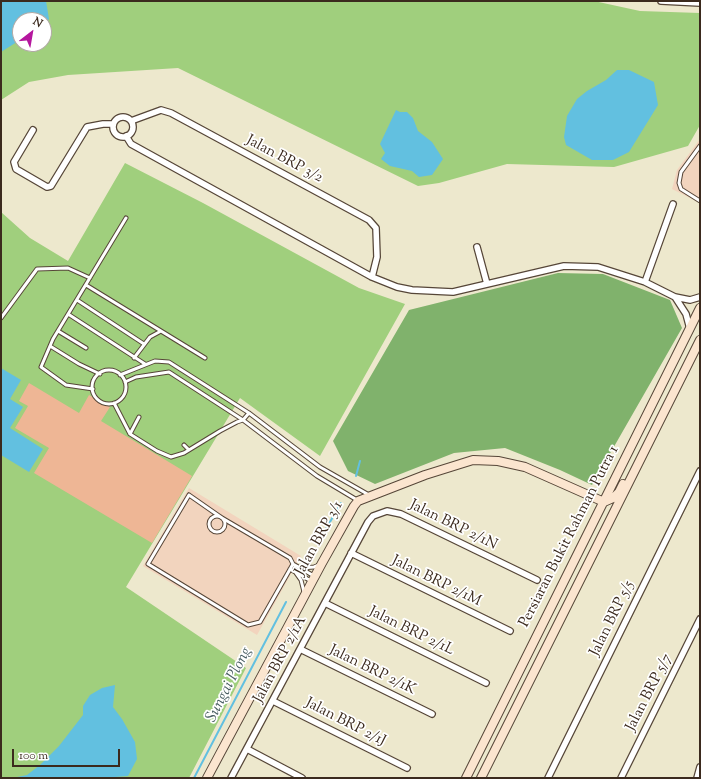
<!DOCTYPE html>
<style>
body{margin:0}
#map{position:relative;width:701px;height:779px;overflow:hidden;background:#ede8cd;font-family:"Sorts Mill Goudy",serif}
canvas{display:block}
.frame{position:absolute;inset:0;border:2px solid #3b2a1e;pointer-events:none}
.north{position:absolute;left:12px;top:12px;width:40px;height:40px;box-sizing:border-box;background:#fff;border:1px solid #b1aaa5;border-radius:50%;rotate:31deg;font-size:11px;font-weight:700;line-height:16px;text-align:center;color:#3b2a1e}
.north::after{content:'';display:block;margin:auto;width:14px;height:18px;background:#b5179e;clip-path:polygon(50% 0,100% 100%,50% 72%,0 100%)}
.scale{position:absolute;left:12px;top:749px;width:108px;height:18px;box-sizing:border-box;border:2px solid #3b2a1e;border-top:0;padding-left:5px;font-size:12px;line-height:14px;white-space:nowrap;color:#3b2a1e;-webkit-text-stroke:3px #fff;paint-order:stroke}
</style>
<div id="map">
<canvas width="701" height="779"></canvas>
<div class="frame"></div>
<div class="north">N</div>
<div class="scale">100 m</div>
</div>
<script>
const ctx = document.querySelector('canvas').getContext('2d');
ctx.lineJoin = 'round';
function fill(path, color) {
  ctx.fillStyle = color;
  ctx.fill(path, 'evenodd');
}
function poly(rows) {
  const path = new Path2D();
  for (const r of rows) {
    if (r.length === 3) {
      path.moveTo(r[0] + r[2], r[1]);
      path.arc(r[0], r[1], r[2], 0, 2 * Math.PI);
      continue;
    }
    path.moveTo(r[0], r[1]);
    for (let i = 2; i < r.length; i += 2) path.lineTo(r[i], r[i + 1]);
  }
  return path;
}
function trace(path, color, width, dash) {
  ctx.strokeStyle = color;
  ctx.lineWidth = width;
  ctx.lineCap = dash ? 'butt' : 'round';
  ctx.setLineDash(dash || []);
  ctx.stroke(path);
}
function label(font, color, halo, rows, align = 'center') {
  ctx.font = font + ' "Sorts Mill Goudy",serif';
  ctx.lineWidth = 3.5;
  ctx.setLineDash([]);
  ctx.textBaseline = 'middle';
  ctx.strokeStyle = halo;
  ctx.fillStyle = color;
  for (const [text, x, y, turn = 0] of rows) {
    ctx.save();
    ctx.translate(x, y);
    ctx.rotate((+turn || 0) * Math.PI / 180);
    ctx.textAlign = isNaN(turn) ? turn : align;
    if (halo) ctx.strokeText(text, 0, 0);
    ctx.fillText(text, 0, 0);
    ctx.restore();
  }
}
fill(poly([
 [700,139,700,203,672,189,677,170],
 [189,488,301,556,257,635,143,566]
]), '#f2d4be');
fill(poly([
 [1,1,594,1,640,11,700,13,700,125,688,146,614,167,507,164,439,183,418,186,178,68,68,75,29,82,1,100],
 [20,20,44,20,44,44,20,44],
 [125,163,203,203,359,288,405,304,320,456,240,398,126,587,246,668,189,778,1,778,1,212,30,238,68,261]
]), '#a0cf7d');
fill(poly([
 [558,273,603,274,670,300,682,328,592,485,560,470,505,448,454,453,375,484,348,471,333,441,409,310]
]), '#80b26c');
fill(poly([
 [1,1,46,1,49,19,44,26,44,20,20,20,20,40,1,52],
 [617,70,629,70,654,82,658,105,629,152,613,160,592,160,566,145,564,137,567,116,577,99,587,91,606,80],
 [396,110,400,112,407,112,413,118,418,131,432,142,443,159,432,175,419,177,412,171,390,166,381,159,385,153,380,144],
 [1,368,21,380,10,399,23,407,10,428,43,449,29,472,1,455],
 [115,685,113,707,122,719,135,742,137,759,128,776,102,778,12,778,27,775,40,765,59,746,83,715,83,706,90,695,102,688]
]), '#62c0e0');
trace(poly([
 [356,476,360,461],
 [323,534,341,503],
 [194,778,286,602]
]), '#62c0e0', 2);
fill(poly([
 [29,383,79,413,89,395,110,407,101,421,192,476,152,543,34,473,49,448,15,428,28,406,19,401]
]), '#eeb695');
const lane = poly([
 [700,146,681,172,679,183,681,189,700,201],
 [86,285,205,358],
 [77,300,144,344],
 [68,314,145,364],
 [1,318,37,269,68,268,90,278],
 [58,331,86,348],
 [50,346,79,364,100,374],
 [134,358,150,337,161,331],
 [109,387,17],
 [120,375,155,361,169,362,249,413,320,467,369,495],
 [125,382,136,377,169,372,243,420,317,476,357,500],
 [93,389,66,385,41,367,53,339,126,218],
 [114,403,130,434,157,451,171,457,184,453,220,431,237,422,243,420,249,413],
 [130,434,139,417],
 [184,445,188,449],
 [189,495,222,518,290,558,293,564,260,622,248,625,148,564,189,495],
 [217,524,8],
 [293,564,314,576],
 [301,568,314,567,319,565],
 [290,569,311,581],
 [296,573,301,580,304,592]
]);
const street = poly([
 [661,1,700,3],
 [123,127,10],
 [131,121,161,110,171,113,369,220,376,228,377,257,372,277],
 [33,130,14,162,16,169,47,187,51,186,87,127,103,124,113,124],
 [126,136,131,144,372,277,397,287,412,290,453,292,564,266,598,267,645,282,675,297,690,300,700,297],
 [477,247,487,284],
 [645,282,673,204],
 [675,297,686,314,690,329],
 [351,553,510,631],
 [325,603,486,683],
 [300,649,432,714],
 [273,701,407,768],
 [247,749,302,778],
 [231,778,368,522,373,516,387,511,401,514,537,580],
 [548,778,700,471],
 [621,778,700,619],
 [697,778,700,767]
]);
const secondary = poly([
 [604,502,613,498,619,492,623,484],
 [207,778,322,563,354,506,358,501,425,475,473,460,498,461,525,467,604,502],
 [466,778,700,308],
 [481,778,700,340]
]);
trace(lane, '#564638', 5);
trace(street, '#564638', 8);
trace(secondary, '#564638', 10);
trace(lane, '#fff', 3);
trace(street, '#fff', 5.5);
trace(secondary, '#fbe5cf', 8);
label('15px', '#3b2a1e', '#fff', [
 ["Jalan BRP 3/2",284,160,28],
 ["Jalan BRP 2/1N",453,526,26],
 ["Persiaran Bukit Rahman Putra 1",570,537,-63],
 ["Jalan BRP 3/1",320,539,-61],
 ["Jalan BRP 2/1M",436,582,26],
 ["Jalan BRP 5/5",613,619,-64],
 ["Jalan BRP 2/1L",411,632,26],
 ["Jalan BRP 2/1A",281,660,-62],
 ["Jalan BRP 2/1K",372,671,26],
 ["Jalan BRP 5/7",650,693,-63],
 ["Jalan BRP 2/1J",345,723,27]
]);
label('italic 16px', '#495e62', '#fff', [
 ["Sungai Plong",230,685,-63]
]);
</script>
